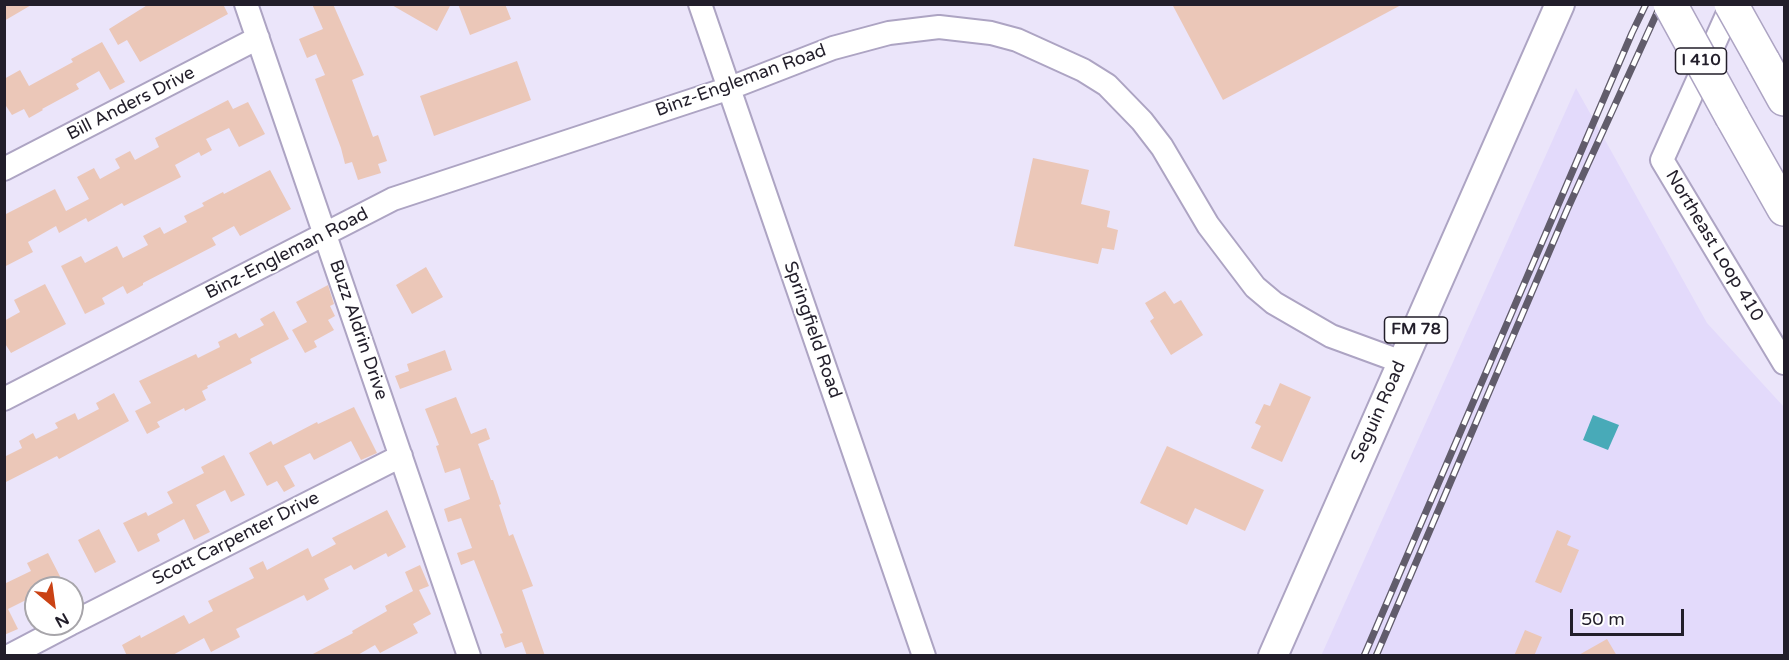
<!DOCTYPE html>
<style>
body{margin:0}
#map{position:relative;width:1789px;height:660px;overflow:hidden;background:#ebe5fa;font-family:"Varela Round",sans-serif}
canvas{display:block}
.frame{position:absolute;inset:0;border:6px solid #221e2a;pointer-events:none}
.north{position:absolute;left:24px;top:576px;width:60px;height:60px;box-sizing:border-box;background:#fff;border:2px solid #a7a5aa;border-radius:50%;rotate:151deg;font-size:16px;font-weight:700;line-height:24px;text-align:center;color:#221e2a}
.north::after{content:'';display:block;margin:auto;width:21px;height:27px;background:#ca4214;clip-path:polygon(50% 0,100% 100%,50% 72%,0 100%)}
.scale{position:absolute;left:1570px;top:609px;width:114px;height:27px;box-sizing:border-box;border:3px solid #221e2a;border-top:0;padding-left:8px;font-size:18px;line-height:21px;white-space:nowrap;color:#221e2a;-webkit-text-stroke:4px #fff;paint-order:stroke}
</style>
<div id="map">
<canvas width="1789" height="660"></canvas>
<div class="frame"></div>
<div class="north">N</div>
<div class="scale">50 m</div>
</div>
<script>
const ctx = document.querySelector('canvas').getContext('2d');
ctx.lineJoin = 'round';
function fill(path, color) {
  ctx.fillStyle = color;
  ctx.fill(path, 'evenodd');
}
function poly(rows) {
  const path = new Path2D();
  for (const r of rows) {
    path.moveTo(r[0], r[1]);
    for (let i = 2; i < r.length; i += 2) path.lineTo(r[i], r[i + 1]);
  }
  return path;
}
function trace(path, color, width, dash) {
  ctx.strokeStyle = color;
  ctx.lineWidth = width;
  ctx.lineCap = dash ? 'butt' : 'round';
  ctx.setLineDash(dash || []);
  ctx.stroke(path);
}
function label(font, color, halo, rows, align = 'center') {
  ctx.font = font + ' "Varela Round",sans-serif';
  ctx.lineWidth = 4.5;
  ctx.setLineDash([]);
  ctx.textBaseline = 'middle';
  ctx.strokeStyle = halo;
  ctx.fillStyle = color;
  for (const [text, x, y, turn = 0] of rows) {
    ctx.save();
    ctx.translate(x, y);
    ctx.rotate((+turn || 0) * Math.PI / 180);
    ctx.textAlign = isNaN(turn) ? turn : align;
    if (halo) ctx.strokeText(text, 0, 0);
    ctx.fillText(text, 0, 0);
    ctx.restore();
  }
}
fill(poly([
 [1576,88,1707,323,1784,407,1784,655,1321,656]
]), '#e3dafb');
fill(poly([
 [1593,415,1619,425,1608,450,1583,440]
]), '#48aab8');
fill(poly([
 [4,4,33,4,4,21],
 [149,4,223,4,228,14,140,62,127,40,118,45,109,29],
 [312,4,333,4,364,75,352,80,373,137,378,135,387,161,378,164,381,173,358,180,352,162,345,164,341,148,315,79,325,75,316,54,307,58,299,39,323,29],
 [390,4,451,4,437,31],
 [458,4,505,4,511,19,470,35],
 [1172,4,1403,4,1223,100],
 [102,42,125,82,110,90,99,71,76,84,79,89,42,109,43,110,29,118,24,109,12,115,4,103,4,79,20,70,29,86,73,62,71,59],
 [517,61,531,100,434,136,420,96],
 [228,100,233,109,248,102,265,134,239,147,229,128,206,139,212,150,201,156,199,152,175,165,181,177,124,206,122,203,88,222,86,218,59,233,56,226,28,242,33,252,4,267,4,215,55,189,66,211,89,199,77,177,94,168,100,179,120,168,115,159,130,151,135,160,159,147,155,138],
 [1033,158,1089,170,1081,204,1110,211,1107,227,1118,230,1114,250,1102,248,1098,264,1014,246],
 [270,170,291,209,240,236,234,226,212,238,216,245,143,283,143,285,127,294,123,286,102,298,105,304,85,314,61,266,81,256,85,263,117,246,123,258,148,245,143,236,160,227,164,234,187,222,184,216,204,206,202,203,223,192,224,194],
 [426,267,443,297,412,314,396,285],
 [45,284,66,324,11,353,4,342,4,321,20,312,14,300],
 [328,285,334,304,330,306,335,316,328,320,334,330,314,341,317,347,305,353,292,330,307,322,296,302],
 [1165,291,1174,304,1181,300,1203,335,1171,355,1150,321,1154,318,1145,303],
 [274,311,289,339,250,359,252,363,207,386,208,388,202,391,206,400,185,411,184,408,157,422,160,427,147,434,135,411,151,403,139,381,196,354,198,358,220,347,218,342,236,333,239,338,264,325,260,319],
 [445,350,452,370,400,389,395,376,409,371,407,364],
 [1280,383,1311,397,1282,462,1251,448,1261,426,1255,423,1264,404,1270,406],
 [114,393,129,421,59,459,57,456,4,483,4,457,22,448,19,441,33,433,36,439,58,428,55,423,75,413,78,420,99,409,96,403],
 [456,397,471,434,486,428,490,439,478,444,491,480,493,480,501,504,499,505,509,536,513,534,533,586,522,590,545,656,527,656,522,642,505,648,500,634,503,633,474,560,461,565,457,553,472,548,461,518,448,522,444,509,470,499,460,468,445,473,436,446,439,445,425,409],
 [354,407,377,453,361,460,351,441,314,460,310,453,284,466,295,486,284,492,277,481,267,486,249,453,271,441,273,445,317,422,318,424],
 [1167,446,1264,490,1245,531,1195,508,1187,525,1140,503],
 [224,455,245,495,231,502,225,490,196,505,210,532,194,540,184,519,157,534,160,541,138,552,123,523,146,512,148,516,173,503,167,492,204,473,201,467],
 [387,510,406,547,388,557,386,553,354,570,351,565,324,579,329,589,307,601,304,595,236,629,240,637,211,652,204,638,171,656,127,656,122,645,140,635,141,638,184,615,189,624,213,611,208,601,254,578,249,568,263,561,267,570,308,548,312,557,336,544,332,538],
 [99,529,116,562,95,573,78,540],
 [1557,530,1571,536,1567,545,1579,550,1561,593,1535,582],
 [48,553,66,588,36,588,36,595,8,609,18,629,4,635,4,584,31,571,27,563],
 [420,565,429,586,419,590,431,614,413,624,418,633,380,653,375,645,356,656,309,656,353,633,352,631,387,611,385,606,413,591,405,572],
 [1525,630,1542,637,1534,656,1514,656],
 [1607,639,1617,656,1577,656]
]), '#ebc7b8');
const minor = poly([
 [246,4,469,656],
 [700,4,924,656],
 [1732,4,1662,160,1784,363],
 [4,169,258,38],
 [4,399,393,199,730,88,833,48,889,33,939,27,991,33,1017,40,1083,70,1107,85,1142,121,1162,147,1208,225,1255,287,1274,303,1331,336,1402,362],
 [72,623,401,456],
 [9,656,70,624]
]);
const major = poly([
 [1273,656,1560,4]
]);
const highway = poly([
 [1763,61,1784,99],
 [1732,117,1784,209]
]);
trace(minor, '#ada4c3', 26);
trace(major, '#ada4c3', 32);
trace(highway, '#ada4c3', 36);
trace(minor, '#fff', 22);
trace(major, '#fff', 28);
trace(highway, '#fff', 33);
const rail = poly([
 [1364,656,1632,33,1646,4],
 [1376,656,1567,210,1661,4]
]);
trace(rail, '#615c6b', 7);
trace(rail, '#fff', 4.5, [14]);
const highwayBridge = poly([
 [1670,4,1732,117],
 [1731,4,1763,61]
]);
trace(highwayBridge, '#ada4c3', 36, []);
trace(highwayBridge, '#fff', 33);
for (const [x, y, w] of [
 [1701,61,51],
 [1416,330,63]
]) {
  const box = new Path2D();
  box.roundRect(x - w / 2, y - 13, w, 26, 4.5);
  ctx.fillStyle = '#fff';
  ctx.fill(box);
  trace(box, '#221e2a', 1.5);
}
label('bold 16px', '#221e2a', null, [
 ["I 410",1701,61],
 ["FM 78",1416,330]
]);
label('18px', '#221e2a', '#fff', [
 ["Binz-Engleman Road",741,81,-20],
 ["Bill Anders Drive",131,104,-27],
 ["Northeast Loop 410",1714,246,59],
 ["Binz-Engleman Road",287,254,-27],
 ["Buzz Aldrin Drive",358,330,71],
 ["Springfield Road",812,330,71],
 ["Seguin Road",1379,412,-66],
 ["Scott Carpenter Drive",236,539,-27]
]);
</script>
